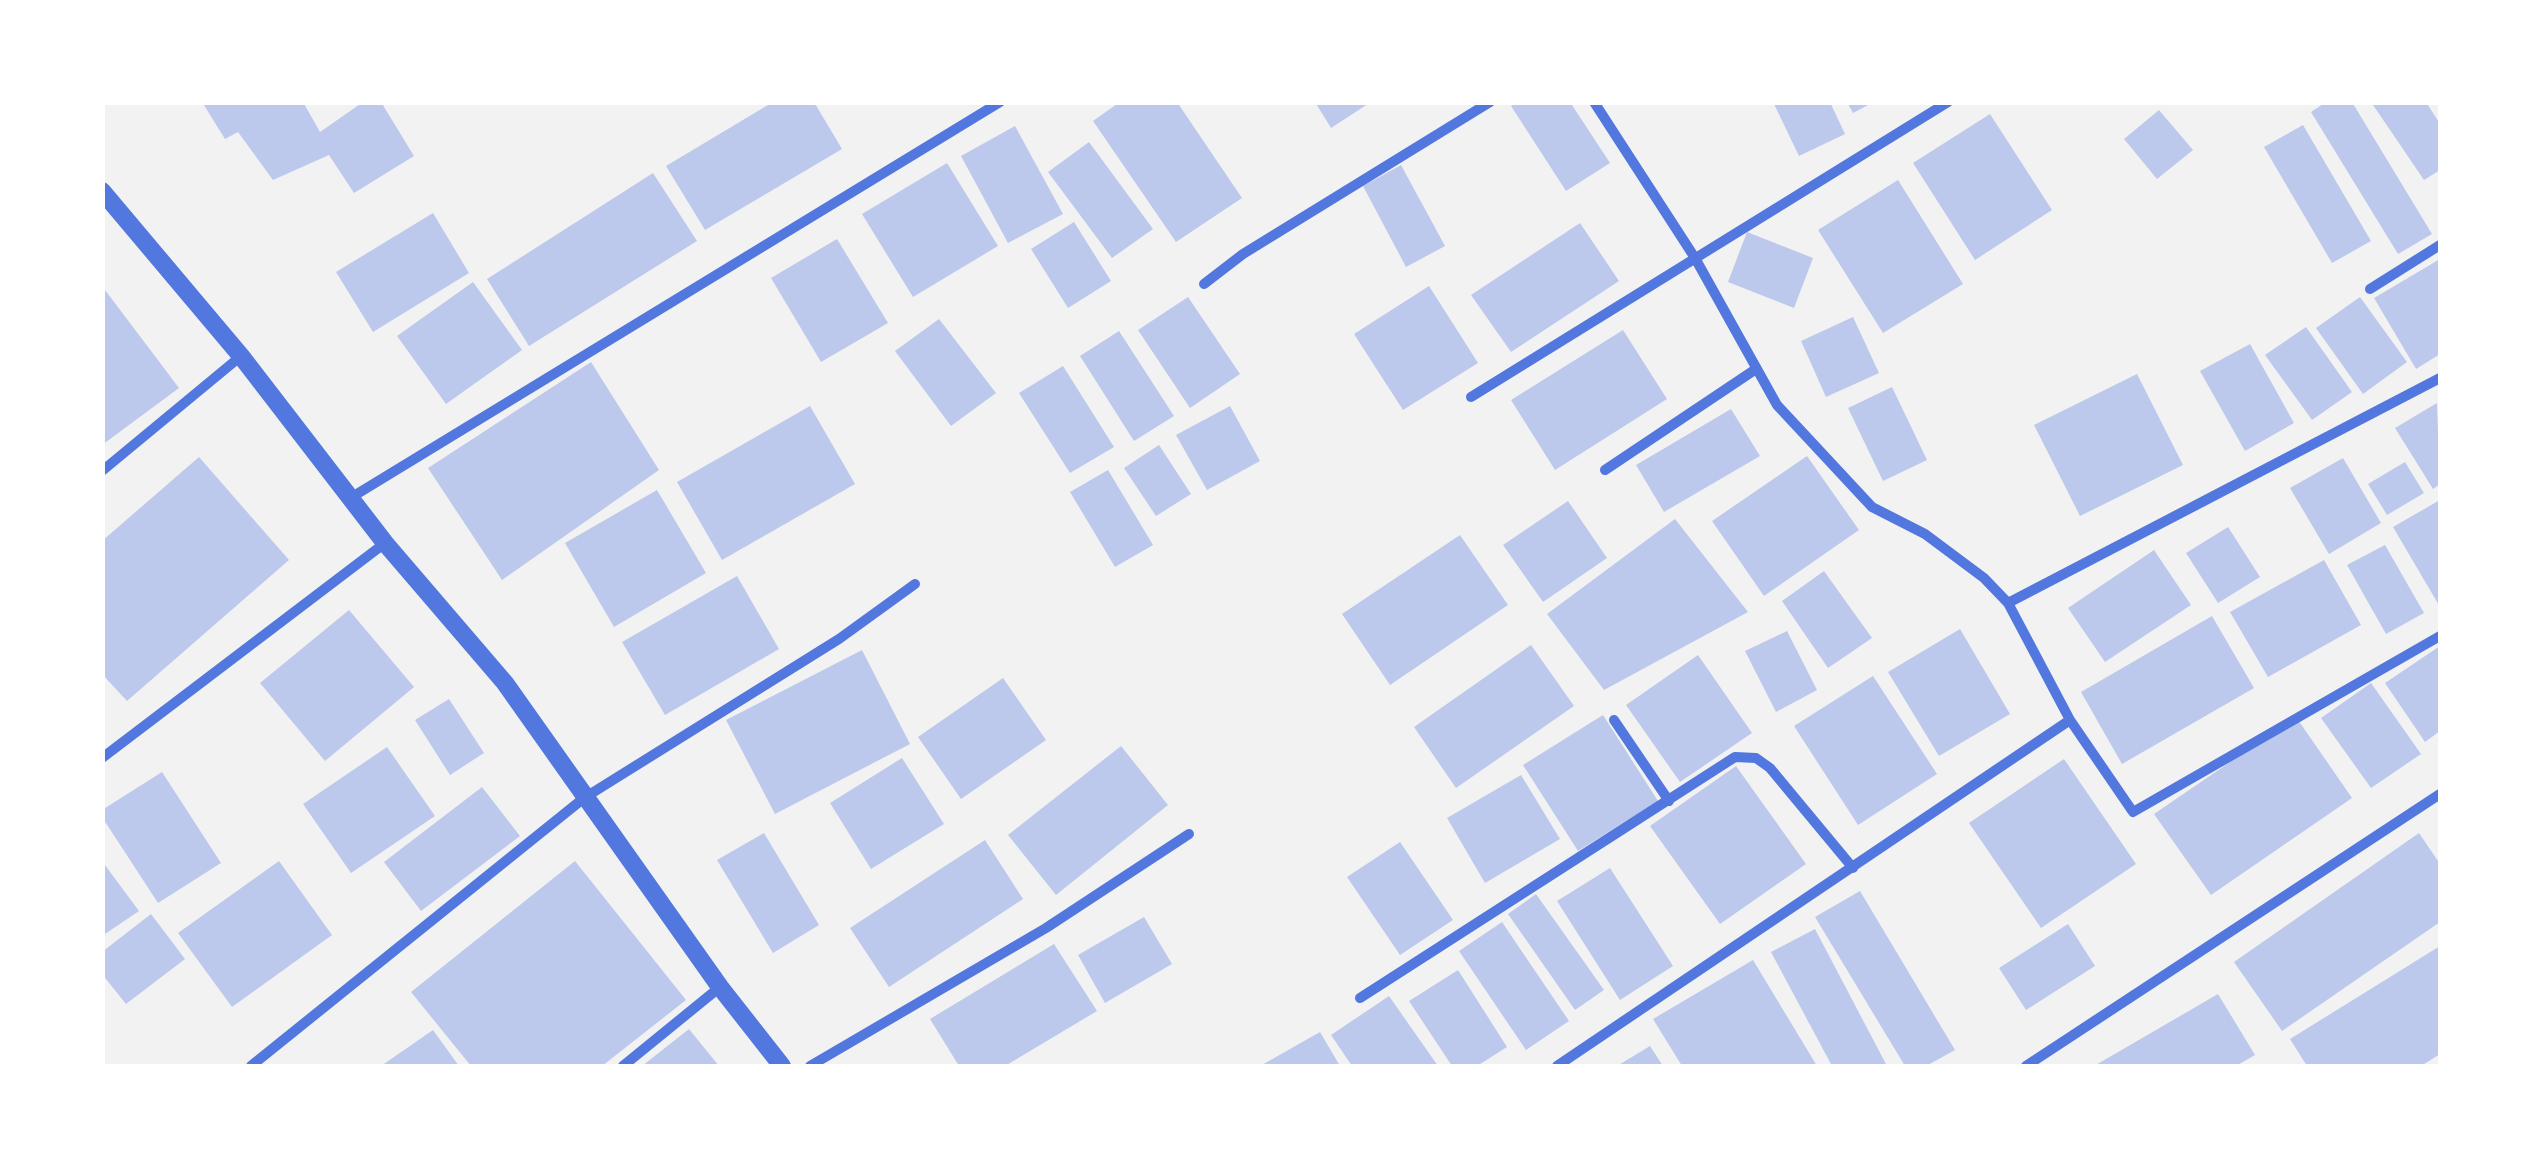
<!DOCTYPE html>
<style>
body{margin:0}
#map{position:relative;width:2543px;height:1169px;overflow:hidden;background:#f2f2f2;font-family:Raleway,sans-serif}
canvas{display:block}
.frame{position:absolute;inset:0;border:105px solid #fff;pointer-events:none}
</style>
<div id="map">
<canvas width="2543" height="1169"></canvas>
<div class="frame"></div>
</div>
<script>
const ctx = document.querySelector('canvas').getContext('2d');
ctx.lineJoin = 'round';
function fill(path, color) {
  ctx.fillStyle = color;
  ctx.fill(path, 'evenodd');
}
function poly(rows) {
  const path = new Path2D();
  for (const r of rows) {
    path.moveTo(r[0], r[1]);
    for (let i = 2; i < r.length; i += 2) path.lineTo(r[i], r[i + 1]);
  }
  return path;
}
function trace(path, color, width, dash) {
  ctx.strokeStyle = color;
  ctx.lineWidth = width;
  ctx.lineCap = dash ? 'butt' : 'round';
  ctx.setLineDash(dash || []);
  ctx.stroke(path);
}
fill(poly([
 [202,102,303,102,320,132,363,102,381,102,414,156,354,193,329,155,273,180,238,132,225,139],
 [773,102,814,102,842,149,705,230,666,166],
 [1120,102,1177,102,1242,198,1176,242,1093,121],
 [1315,102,1371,102,1331,128],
 [1517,102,1570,102,1610,163,1566,191,1511,106],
 [1773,102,1830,102,1845,134,1799,156],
 [1847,102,1874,102,1853,113],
 [2326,102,2352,102,2432,234,2398,254,2311,112],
 [2371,102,2426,102,2440,124,2440,170,2424,180],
 [2159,110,2193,150,2157,179,2124,139],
 [1990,114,2052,210,1975,260,1913,163],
 [2303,125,2371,241,2332,263,2264,147],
 [1015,126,1063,214,1008,243,961,156],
 [1089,142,1153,229,1112,258,1048,172],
 [947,163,998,246,913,297,862,214],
 [1401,165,1445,246,1406,267,1363,186],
 [653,173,697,241,529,346,487,279],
 [1898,180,1963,284,1883,333,1818,230],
 [433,213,469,273,373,332,336,272],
 [1074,222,1111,281,1068,308,1031,249],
 [1580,223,1619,281,1511,352,1471,295],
 [1747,232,1813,258,1794,308,1728,282],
 [837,239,888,323,821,362,771,278],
 [2440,259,2440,354,2416,369,2374,298],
 [473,282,522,350,446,404,397,336],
 [102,286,179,388,102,445],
 [1429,286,1478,363,1403,410,1354,334],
 [1188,297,1240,374,1190,408,1138,330],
 [2360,297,2407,362,2363,394,2316,328],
 [1853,317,1879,373,1826,397,1801,341],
 [939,319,996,393,951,426,895,351],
 [2306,327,2352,392,2312,420,2265,355],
 [1623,330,1667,399,1555,470,1511,400],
 [1119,331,1174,416,1134,441,1080,356],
 [2250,344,2294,423,2245,451,2200,371],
 [591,362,659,470,502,580,428,468],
 [1063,366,1114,447,1070,473,1019,393],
 [2137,374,2183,465,2080,516,2034,425],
 [1892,387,1927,460,1883,481,1848,408],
 [2437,403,2440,484,2433,489,2395,428],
 [810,406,855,484,722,560,677,482],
 [1230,406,1260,461,1207,490,1176,435],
 [1731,409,1760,456,1664,512,1636,465],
 [1159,445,1191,494,1156,516,1124,468],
 [1807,456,1859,530,1764,596,1712,521],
 [199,457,289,560,127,701,102,674,102,541],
 [2343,458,2381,523,2329,554,2290,488],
 [2405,462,2424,493,2387,515,2368,484],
 [1108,470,1153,545,1115,567,1070,492],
 [657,490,706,573,614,627,565,543],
 [2440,500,2440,607,2393,527],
 [1568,501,1607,558,1543,602,1503,545],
 [1675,519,1748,612,1604,690,1547,614],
 [2228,527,2260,577,2218,603,2186,553],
 [1460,535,1508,605,1390,685,1342,614],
 [2385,545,2424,613,2386,634,2347,565],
 [2154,550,2191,605,2105,662,2068,608],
 [2324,560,2361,625,2268,677,2230,612],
 [1824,571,1872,638,1828,668,1782,601],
 [737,576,779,649,665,715,622,642],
 [349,610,414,687,325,761,260,683],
 [2212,616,2254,688,2122,764,2081,692],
 [1960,629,2010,714,1939,756,1888,672],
 [1787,631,1817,690,1776,712,1745,651],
 [1531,645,1574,706,1456,788,1414,727],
 [2440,646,2440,731,2425,742,2385,683],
 [862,650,910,744,775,814,726,720],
 [1698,655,1752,733,1680,782,1626,705],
 [1873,676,1937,774,1858,825,1794,726],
 [1003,678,1046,740,961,799,918,737],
 [2371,683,2421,754,2371,788,2321,718],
 [449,699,484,753,450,775,415,720],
 [1603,715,1658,801,1578,851,1523,765],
 [2296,717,2352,798,2211,895,2154,814],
 [1121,746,1168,805,1056,895,1008,835],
 [387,747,435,816,351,873,303,804],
 [902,758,944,824,871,869,830,803],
 [2064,759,2136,864,2041,928,1969,823],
 [1736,766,1806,864,1720,924,1650,826],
 [162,772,221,863,158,903,102,817,102,810],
 [1521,775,1560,839,1485,883,1447,818],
 [482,787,520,836,421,911,384,862],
 [764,833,819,925,773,953,717,860],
 [2419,833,2440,864,2440,922,2282,1031,2234,962],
 [985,840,1023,899,889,987,850,928],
 [1400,842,1453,920,1400,955,1347,877],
 [102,861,139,911,102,936],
 [279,861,332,935,232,1007,178,933],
 [575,861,686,1000,602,1066,471,1066,411,992],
 [1610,868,1673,966,1620,1000,1557,901],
 [1860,891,1955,1050,1926,1066,1905,1066,1815,917],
 [1536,894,1604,990,1575,1010,1508,914],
 [151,914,185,959,126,1004,102,974,102,952],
 [1144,917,1172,964,1105,1003,1078,955],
 [1502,922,1569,1021,1526,1050,1459,951],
 [2068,924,2095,966,2026,1010,1999,968],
 [1815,929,1887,1066,1832,1066,1771,952],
 [1054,944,1097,1011,1005,1066,959,1066,930,1019],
 [2440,946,2440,1054,2421,1066,2307,1066,2290,1039],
 [1753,960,1817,1066,1682,1066,1653,1019],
 [1458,970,1507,1047,1477,1066,1452,1066,1409,1001],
 [2218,994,2255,1055,2236,1066,2094,1066],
 [1389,996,1438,1066,1352,1066,1331,1035],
 [689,1029,719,1066,642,1066],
 [433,1030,459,1066,381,1066],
 [1320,1032,1340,1066,1260,1066],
 [1650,1046,1663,1066,1617,1066]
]), '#bdc9ec');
trace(poly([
 [1594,102,1695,258,1777,405,1872,507,1925,534,1984,578,2008,603,2070,720,2133,812,2440,636],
 [1204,284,1243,254,1490,102],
 [2370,289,2440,245],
 [1471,397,1948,102],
 [1605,470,1756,369],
 [102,471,241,356],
 [352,497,1000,102],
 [2008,603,2440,378],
 [1614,720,1669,801],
 [102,758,385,543],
 [1360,998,1735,757,1756,758,1770,768,1853,868],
 [251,1066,584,798,839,639,915,584],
 [623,1066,720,987],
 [810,1066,1046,928,1189,834],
 [1557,1066,2070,720],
 [2026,1066,2440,794]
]), '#5277de', 10);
trace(poly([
 [102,191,241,356,385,543,505,683,720,987,782,1066]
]), '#5277de', 18);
</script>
